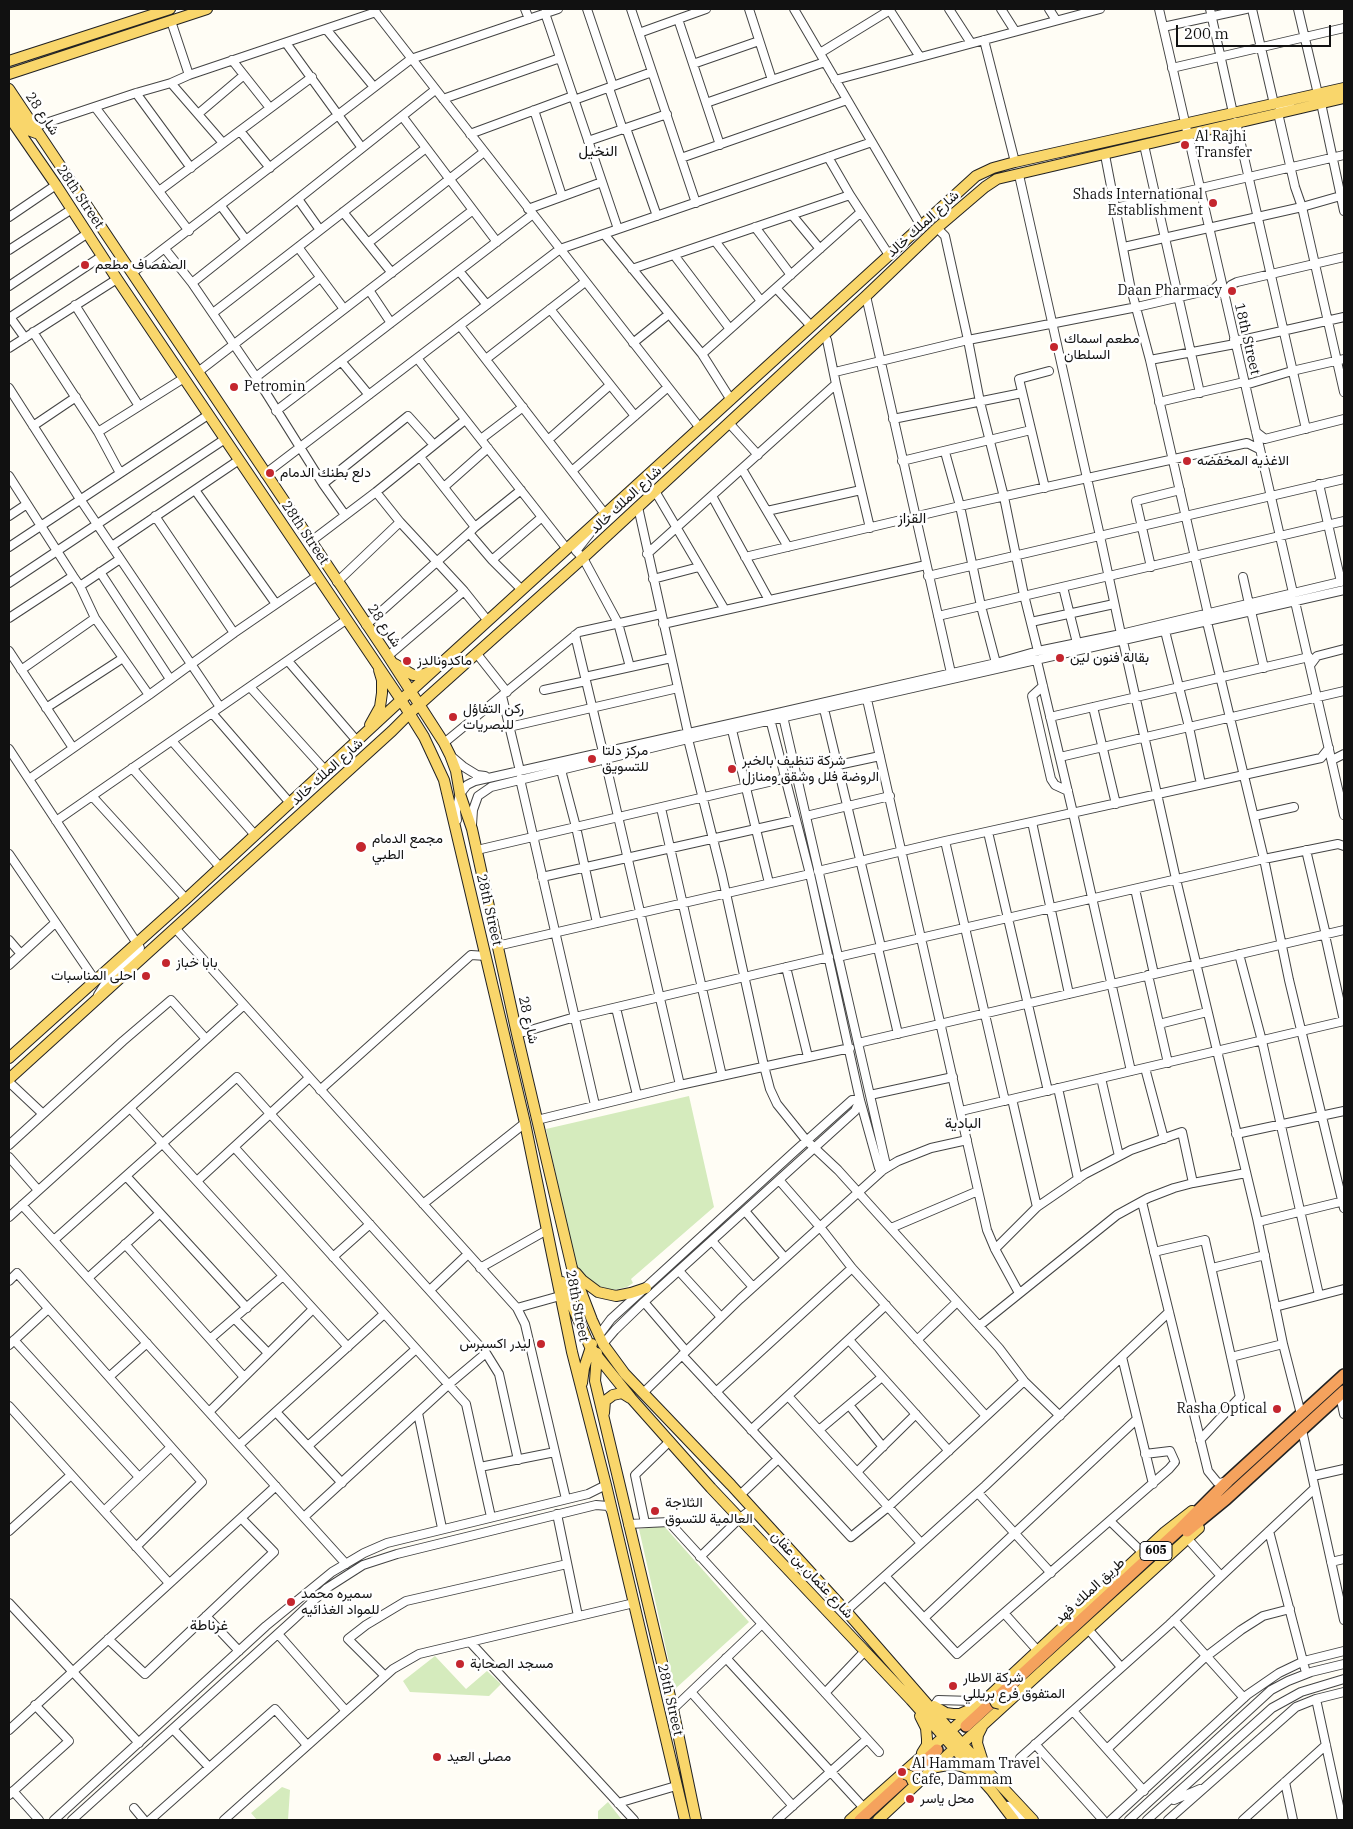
<!DOCTYPE html>
<meta charset="utf-8">
<style>
body{margin:0}
#map{position:relative;width:1353px;height:1829px;overflow:hidden;background:#fffdf5;font-family:"IBM Plex Serif",serif}
canvas{display:block}
.frame{position:absolute;inset:0;border:10px solid #111;pointer-events:none}
.scale{position:absolute;left:1176px;top:25px;width:155px;height:22px;box-sizing:border-box;border:2px solid #111;border-top:0;padding-left:6px;font-size:15px;line-height:18px;white-space:nowrap;color:#111;-webkit-text-stroke:4px #fff;paint-order:stroke}
</style>
<div id="map">
<canvas width="1353" height="1829"></canvas>
<div class="frame"></div>
<div class="scale">200 m</div>
</div>
<script>
const ctx = document.querySelector('canvas').getContext('2d');
ctx.lineJoin = 'round';
function fill(path, color) {
  ctx.fillStyle = color;
  ctx.fill(path, 'evenodd');
}
function poly(rows) {
  const path = new Path2D();
  for (const r of rows) {
    path.moveTo(r[0], r[1]);
    for (let i = 2; i < r.length; i += 2) path.lineTo(r[i], r[i + 1]);
  }
  return path;
}
function trace(path, color, width, dash) {
  ctx.strokeStyle = color;
  ctx.lineWidth = width;
  ctx.lineCap = dash ? 'butt' : 'round';
  ctx.setLineDash(dash || []);
  ctx.stroke(path);
}
function label(font, color, halo, rows, align = 'center') {
  ctx.font = font + ' "IBM Plex Serif",Vazirmatn,serif';
  ctx.lineWidth = 5;
  ctx.setLineDash([]);
  ctx.textBaseline = 'middle';
  ctx.strokeStyle = halo;
  ctx.fillStyle = color;
  for (const [text, x, y, turn = 0] of rows) {
    ctx.save();
    ctx.translate(x, y);
    ctx.rotate((+turn || 0) * Math.PI / 180);
    ctx.textAlign = isNaN(turn) ? turn : align;
    if (halo) ctx.strokeText(text, 0, 0);
    ctx.fillText(text, 0, 0);
    ctx.restore();
  }
}
fill(poly([
 [689,1096,714,1207,631,1279,633,1283,627,1287,614,1290,594,1285,579,1272,569,1235,546,1129],
 [664,1526,749,1622,675,1689,639,1529],
 [435,1656,466,1689,487,1671,501,1684,489,1696,410,1692,403,1681],
 [282,1787,290,1790,288,1820,257,1820,251,1813],
 [608,1802,622,1820,598,1820,598,1811]
]), '#d5ebbd');
trace(poly([
 [939,1753,969,1729]
]), '#dbdad3', 11, [11, 5.5]);
const minor = poly([
 [373,9,700,428],
 [525,9,529,19],
 [587,9,613,86],
 [631,9,696,203],
 [794,9,921,226],
 [889,9,920,57],
 [949,9,971,43],
 [1001,9,1015,31],
 [1049,9,1056,20],
 [1159,9,1344,815],
 [1210,9,1233,113],
 [1252,9,1274,104],
 [1298,9,1318,94,1315,95],
 [545,13,618,229],
 [678,19,720,145],
 [171,21,189,75],
 [1163,27,1246,9],
 [326,29,374,87],
 [639,33,706,9],
 [984,40,1015,162],
 [286,43,362,148],
 [820,53,890,10],
 [232,60,270,108],
 [693,64,759,41],
 [1172,68,1344,28],
 [772,80,825,62],
 [835,80,1100,9],
 [171,83,223,143],
 [609,88,623,130],
 [136,93,191,168],
 [443,99,560,58],
 [574,100,652,72],
 [706,103,772,80,749,9],
 [1290,103,1281,107,1278,113,1295,187,1302,207,1344,392],
 [1321,103,1344,211],
 [95,107,189,231],
 [534,110,562,196],
 [198,114,244,75],
 [402,116,497,242],
 [1236,122,1306,429],
 [34,127,136,93,171,83,189,75,376,12],
 [626,128,657,216],
 [240,131,270,168],
 [470,134,573,96],
 [588,141,667,114],
 [1144,145,1200,393],
 [1105,155,1130,285,1150,360,1208,614],
 [828,157,850,195],
 [681,158,847,100],
 [1019,175,1100,536,1121,634,1120,636],
 [159,191,312,77],
 [298,199,320,230],
 [221,206,246,240],
 [1115,208,1344,155],
 [528,209,602,182],
 [343,212,392,273],
 [792,215,820,249],
 [9,217,56,185],
 [755,227,791,275],
 [937,228,945,236,968,340,980,402,1004,497,1024,595,1038,651],
 [604,234,702,354,731,400],
 [715,241,761,301],
 [368,243,484,152],
 [298,247,344,309],
 [1124,247,1302,207,1344,195],
 [165,249,192,283,256,377,323,484,345,515],
 [9,250,72,209],
 [674,255,730,329],
 [632,269,850,195,889,255],
 [459,271,487,305],
 [132,273,411,59,558,9],
 [192,283,435,90],
 [9,286,88,233],
 [776,288,811,326],
 [369,290,391,323],
 [1224,295,1231,285,1237,282,1344,257],
 [866,296,951,673],
 [75,305,139,406],
 [550,309,635,416],
 [213,313,426,148],
 [10,317,25,338],
 [9,318,102,256],
 [460,326,605,514],
 [33,332,98,432,184,378],
 [1234,339,1242,340,1344,317],
 [633,343,669,314],
 [9,348,117,279],
 [702,354,861,212],
 [417,358,567,549],
 [486,359,585,282],
 [1150,360,1235,344],
 [341,361,369,395],
 [198,372,320,278],
 [835,372,968,340,1137,307,1214,289,1221,282],
 [256,377,473,210],
 [836,384,870,528],
 [1245,385,1292,371,1344,359],
 [9,388,80,499,220,707],
 [1159,402,1244,382],
 [276,411,533,214],
 [893,419,1022,393],
 [729,423,758,455],
 [33,426,76,397],
 [98,432,120,473],
 [1256,432,1265,439,1344,419],
 [481,439,523,407],
 [548,440,610,385],
 [945,452,960,506,981,606,996,663],
 [420,457,475,527,469,533,492,560,522,590],
 [902,461,1031,430],
 [742,469,788,547],
 [572,471,668,387],
 [265,474,560,249,872,142],
 [9,476,73,576,9,618],
 [323,484,408,416,434,445],
 [1319,484,1341,582],
 [444,487,488,448],
 [1045,488,1019,379,1049,371],
 [195,490,276,604],
 [655,491,725,610],
 [376,492,400,522,464,591,488,621],
 [712,496,769,600],
 [638,507,688,733],
 [767,511,861,490],
 [9,516,27,504],
 [155,516,234,633],
 [475,527,521,490],
 [591,532,576,551,583,558,618,623,630,667],
 [310,542,376,492,465,420],
 [112,546,239,460],
 [9,547,208,415],
 [647,554,836,384,827,340,823,336],
 [745,557,960,506,1247,443,1259,449],
 [492,560,542,517],
 [1151,567,1136,501,1180,490],
 [100,572,170,679],
 [928,576,1344,479],
 [1243,577,1249,604],
 [653,579,699,567],
 [337,582,400,522],
 [9,583,225,439],
 [80,586,120,559],
 [1063,587,1077,643],
 [1251,611,1264,668],
 [938,616,1344,521],
 [1031,622,1114,604],
 [1207,622,1264,859,1289,980,1344,1208],
 [663,624,926,565],
 [366,625,469,533],
 [1165,631,1189,727,1201,784],
 [575,635,603,752],
 [1123,641,1176,879,1257,1218,1283,1344,1301,1414],
 [9,651,73,748],
 [477,654,507,692],
 [388,656,464,591],
 [288,661,357,741],
 [1037,661,1073,813,1131,1071],
 [1311,664,1317,656,1344,649],
 [21,670,95,618],
 [585,677,671,658],
 [1043,686,1032,696,1051,779,1055,785,1068,791],
 [250,687,325,770],
 [544,690,586,681],
 [149,695,234,633,317,576],
 [866,695,987,1230,995,1249,1019,1293],
 [502,696,520,771],
 [1093,707,1116,804],
 [46,708,123,658],
 [824,709,881,947],
 [212,713,290,803],
 [769,715,810,874,860,1100,879,1168,883,1170,886,1165,782,712],
 [1050,717,1309,657],
 [509,727,678,688],
 [732,730,769,883],
 [688,739,722,875,764,1066,770,1089,777,1104,806,1140,838,1170,999,1348,1024,1381,1060,1416],
 [172,741,255,835],
 [444,743,579,632,661,614],
 [9,749,140,948,139,951,108,979,98,995],
 [451,756,464,767,477,775,485,776],
 [1060,757,1344,691],
 [605,760,680,1085],
 [1332,760,1344,754],
 [838,765,880,756],
 [132,768,220,867],
 [561,770,576,827,597,923],
 [29,779,149,695,95,618,80,586,73,576],
 [520,779,595,1105],
 [92,796,186,899],
 [661,808,722,1076],
 [806,816,890,796],
 [1254,816,1294,807],
 [457,820,456,811,460,794,467,785,475,781,769,715,996,663,1038,651,1121,634,1344,581],
 [56,821,346,620],
 [1032,822,1069,994],
 [472,825,473,810,478,796,491,787,688,739,1344,590],
 [988,832,1048,1091],
 [945,841,1005,1101],
 [477,850,786,778],
 [1306,850,1326,935],
 [9,854,95,980],
 [818,871,945,841,1321,758,1329,748],
 [542,877,796,820],
 [1135,889,1154,974],
 [175,928,517,1308,525,1324,566,1499],
 [1325,935,1344,1021],
 [9,940,21,954],
 [497,946,810,874],
 [878,948,898,1034],
 [1239,954,1262,1041,1319,1295],
 [838,957,1264,859,1338,844,1344,846],
 [9,965,55,923],
 [786,967,808,1057],
 [1148,975,1168,1063],
 [616,1008,637,1095],
 [1159,1024,1207,1012],
 [517,1034,575,1017,829,957],
 [858,1043,1344,930],
 [1145,1068,1164,1139],
 [1101,1078,1119,1156],
 [9,1082,43,1114],
 [1058,1088,1078,1179],
 [320,1090,471,955,486,956],
 [870,1095,953,1077],
 [1012,1099,1037,1207],
 [130,1108,348,1347],
 [961,1111,1344,1021],
 [537,1120,680,1085,850,1048],
 [1236,1134,1344,1111],
 [9,1145,123,1041,171,1000,206,1039],
 [235,1148,466,1404,491,1517],
 [9,1157,38,1190],
 [126,1176,247,1308],
 [779,1180,820,1227,852,1268,986,1416],
 [197,1181,309,1078],
 [1142,1202,1208,1471,1217,1482,1220,1483,1228,1481],
 [423,1204,525,1123],
 [22,1205,346,1564],
 [745,1211,785,1258],
 [9,1217,244,1005],
 [1258,1222,1344,1201],
 [891,1228,978,1191],
 [54,1240,237,1077,486,1353,499,1374,518,1460],
 [712,1241,753,1287],
 [125,1244,244,1377],
 [995,1249,1037,1207,1085,1174,1131,1150,1182,1132,1193,1183],
 [1154,1252,1205,1240,1240,1397,1200,1440],
 [333,1257,370,1224],
 [480,1268,547,1230],
 [1212,1268,1265,1255],
 [679,1271,721,1317],
 [88,1278,160,1213],
 [9,1281,17,1273,202,1482,136,1547],
 [430,1290,468,1254],
 [644,1302,686,1351],
 [1275,1307,1344,1289],
 [517,1308,560,1296],
 [235,1319,268,1353],
 [979,1326,1117,1215,1148,1198,1174,1188,1193,1183,1246,1173],
 [599,1335,611,1319,794,1152,852,1100,860,1100,855,1111,644,1302,615,1330,603,1344],
 [210,1339,283,1276],
 [14,1340,139,1477],
 [849,1340,949,1451],
 [917,1340,957,1302],
 [9,1345,48,1309],
 [682,1355,851,1537,888,1507,1024,1381],
 [1122,1357,1153,1484],
 [1231,1357,1283,1344],
 [109,1377,147,1343],
 [716,1392,852,1268],
 [643,1393,740,1299,883,1170,898,1161,931,1148,967,1140],
 [1340,1395,1344,1414],
 [788,1396,921,1543],
 [849,1405,883,1447],
 [9,1406,169,1583],
 [209,1412,313,1309],
 [276,1412,342,1483],
 [418,1413,442,1528],
 [751,1430,886,1305],
 [819,1430,882,1377],
 [1302,1430,1344,1620],
 [239,1445,384,1314],
 [308,1446,416,1349],
 [480,1467,555,1452],
 [857,1472,916,1414],
 [1313,1476,1344,1469],
 [978,1493,1051,1573],
 [740,1495,778,1459],
 [104,1511,171,1447],
 [557,1514,578,1616],
 [304,1517,448,1385,486,1353],
 [1110,1521,1143,1553],
 [645,1523,635,1475,670,1441],
 [628,1524,669,1522,879,1752],
 [9,1531,71,1475],
 [1269,1531,1305,1669],
 [1187,1538,1221,1576],
 [700,1557,740,1518,752,1509],
 [1331,1562,1344,1559],
 [885,1576,957,1654,1169,1469,1175,1462,1170,1451,1145,1454],
 [9,1603,139,1743],
 [846,1611,985,1486,1169,1312],
 [1004,1613,1037,1650],
 [206,1616,239,1651],
 [924,1618,1137,1419],
 [1174,1620,1244,1698],
 [1088,1629,1121,1667],
 [278,1634,346,1711],
 [108,1639,145,1674,274,1552,241,1518],
 [470,1642,634,1820],
 [726,1658,864,1808],
 [385,1676,348,1639,366,1625,406,1601,567,1564],
 [691,1692,793,1806],
 [825,1693,865,1651],
 [1316,1699,1342,1820],
 [934,1706,938,1700,972,1701,977,1704],
 [673,1709,762,1624],
 [1073,1711,1144,1791],
 [173,1729,209,1767],
 [9,1730,276,1486],
 [1035,1744,1103,1820],
 [1107,1749,1203,1659,1241,1630,1263,1616,1290,1609],
 [1020,1758,1169,1625,1314,1489],
 [1285,1782,1293,1820],
 [13,1791,39,1820],
 [9,1795,69,1741,35,1705],
 [1174,1800,1200,1789],
 [618,1803,676,1786],
 [1008,1806,1023,1820],
 [134,1808,144,1820],
 [54,1820,266,1626,332,1572,364,1553,387,1543,588,1494,606,1485],
 [72,1820,293,1620,327,1588,363,1565,397,1554,596,1505,608,1506,612,1512],
 [150,1820,275,1709,307,1745],
 [224,1820,393,1669,419,1654,634,1603],
 [777,1820,867,1739],
 [1111,1820,1247,1695,1279,1673,1304,1661,1344,1651],
 [1129,1820,1271,1690,1288,1681,1311,1672,1344,1664],
 [1147,1820,1272,1708,1301,1692,1344,1679],
 [1168,1820,1296,1707,1316,1699,1344,1692],
 [1243,1820,1326,1745]
]);
const major = poly([
 [9,61,170,9],
 [9,74,207,9],
 [9,89,388,656,444,743,450,755,456,771,460,794,472,829,517,1034,572,1268,592,1320,603,1344,625,1374,731,1485,846,1611,962,1744,1033,1820],
 [9,103,28,130,36,133],
 [9,117,56,185,117,279,401,700,424,737,444,780,525,1123,572,1352,606,1485,685,1820],
 [395,664,413,675,424,674,431,671],
 [370,725,380,707,382,693,382,680,379,670],
 [9,1058,186,899,401,700,976,176,993,168,1015,162,1344,88],
 [9,1079,392,731,410,713,583,558,866,296,937,228,985,187,997,179,1344,98],
 [576,1273,582,1280,598,1292,616,1296,631,1293,646,1288],
 [562,1282,590,1347,631,1398,711,1488,911,1700,992,1791,1014,1820],
 [597,1353,595,1381,673,1709,696,1820],
 [582,1383,584,1368,592,1344],
 [604,1413,605,1401,613,1395,622,1393,630,1398],
 [934,1706,946,1713,953,1714,960,1714,971,1709],
 [920,1716,926,1728,927,1739,927,1745,922,1753],
 [982,1727,978,1735,977,1743,984,1765],
 [937,1767,953,1764,964,1767,970,1770],
 [850,1820,985,1700,1165,1532,1192,1511],
 [878,1820,954,1749,962,1744,1199,1528]
]);
const highway = poly([
 [1187,1531,1226,1499,1344,1391],
 [966,1726,1180,1529,1228,1481,1344,1375],
 [860,1820,937,1750]
]);
trace(minor, '#444', 10);
trace(major, '#222', 12);
trace(highway, '#222', 14);
trace(minor, '#fff', 8);
trace(major, '#f9d66b', 10);
trace(highway, '#f5a25d', 11);
const majorBridge = poly([
 [993,1697,996,1703,1000,1704],
 [905,1774,910,1776,913,1782]
]);
trace(majorBridge, '#222', 12, []);
trace(majorBridge, '#f9d66b', 10);
for (const [x, y, r, color] of [
 [1185,145,5,"#c4262e"],
 [1213,203,5,"#c4262e"],
 [85,265,5,"#c4262e"],
 [1232,291,5,"#c4262e"],
 [1054,347,5,"#c4262e"],
 [234,387,5,"#c4262e"],
 [1187,461,5,"#c4262e"],
 [270,473,5,"#c4262e"],
 [1060,658,5,"#c4262e"],
 [407,661,5,"#c4262e"],
 [453,717,5,"#c4262e"],
 [592,759,5,"#c4262e"],
 [732,769,5,"#c4262e"],
 [361,847,6,"#c4262e"],
 [166,963,5,"#c4262e"],
 [146,976,5,"#c4262e"],
 [541,1344,5,"#c4262e"],
 [1277,1409,5,"#c4262e"],
 [655,1511,5,"#c4262e"],
 [291,1602,5,"#c4262e"],
 [460,1664,5,"#c4262e"],
 [953,1686,5,"#c4262e"],
 [437,1757,5,"#c4262e"],
 [902,1772,5,"#c4262e"],
 [910,1799,5,"#c4262e"]
]) {
  const dot = new Path2D();
  dot.arc(x, y, r, 0, 2 * Math.PI);
  ctx.fillStyle = color;
  ctx.fill(dot);
  trace(dot, '#fff', 2);
}
for (const [x, y, w] of [
 [1156,1551,32]
]) {
  const box = new Path2D();
  box.roundRect(x - w / 2, y - 9.5, w, 19, 4);
  ctx.fillStyle = '#fff';
  ctx.fill(box);
  trace(box, '#111', 1);
}
label('bold 12px', '#111', null, [
 ["605",1156,1551]
]);
label('14px', '#111', '#fff', [
 ["شارع 28",42,114,56],
 ["28th Street",80,197,56],
 ["شارع الملك خالد",923,224,-42],
 ["18th Street",1247,339,77],
 ["شارع الملك خالد",626,500,-43],
 ["28th Street",305,533,56],
 ["شارع 28",384,626,56],
 ["شارع الملك خالد",327,772,-42],
 ["28th Street",489,910,77],
 ["شارع 28",528,1020,77],
 ["28th Street",577,1306,79],
 ["شارع عثمان بن عفان",812,1575,47],
 ["طريق الملك فهد",1090,1591,-43],
 ["28th Street",670,1700,77]
]);
label('14px', '#111', '#fff', [
 ["Al Rajhi",1195,137],
 ["Transfer",1195,153],
 ["Shads International",1203,195,"right"],
 ["Establishment",1203,211,"right"],
 ["الصفصاف مطعم",95,265],
 ["Daan Pharmacy",1222,291,"right"],
 ["مطعم اسماك",1064,339],
 ["السلطان",1064,355],
 ["Petromin",244,387],
 ["الاغذيه المخفضه",1197,461],
 ["دلع بطنك الدمام",280,473],
 ["بقالة فنون لين",1070,658],
 ["ماكدونالدز",417,661],
 ["ركن التفاؤل",463,709],
 ["للبصريات",463,725],
 ["مركز دلتا",602,751],
 ["للتسويق",602,767],
 ["شركة تنظيف بالخبر",742,761],
 ["الروضة فلل وشقق ومنازل",742,777],
 ["مجمع الدمام",372,839],
 ["الطبي",372,855],
 ["بابا خباز",176,963],
 ["احلى المناسبات",136,976,"right"],
 ["ليدر اكسبرس",531,1344,"right"],
 ["Rasha Optical",1267,1409,"right"],
 ["الثلاجة",665,1503],
 ["العالمية للتسوق",665,1519],
 ["سميره محمد",301,1594],
 ["للمواد الغذائيه",301,1610],
 ["مسجد الصحابة",470,1664],
 ["شركة الاطار",963,1678],
 ["المتفوق فرع بريللي",963,1694],
 ["مصلى العيد",447,1757],
 ["Al Hammam Travel",912,1764],
 ["Cafe, Dammam",912,1780],
 ["محل ياسر",920,1799]
], 'left');
label('15px', '#111', '#fff', [
 ["النخيل",598,152],
 ["القزاز",912,519],
 ["البادية",963,1124],
 ["غرناطة",209,1626]
]);
</script>
